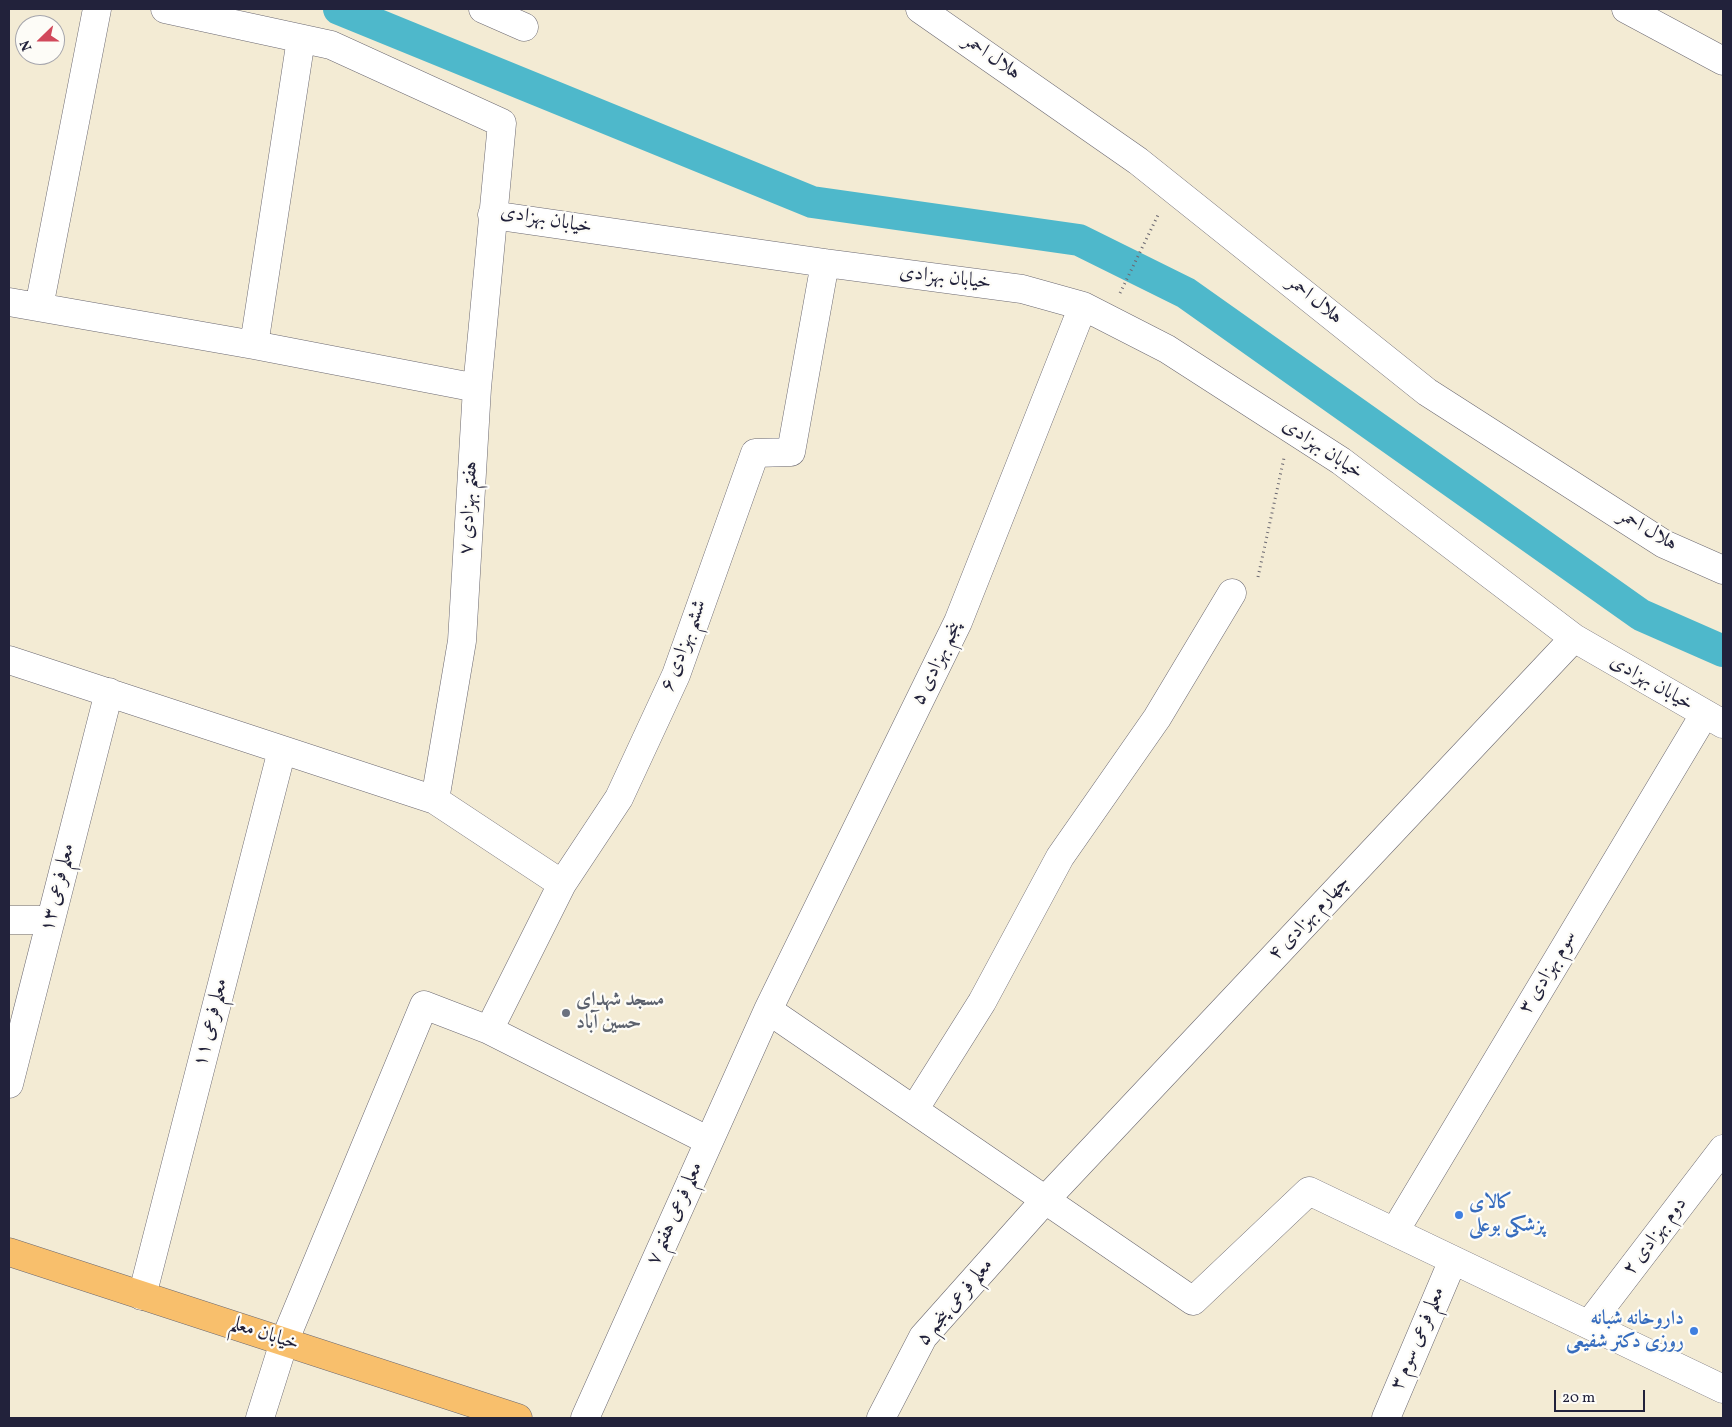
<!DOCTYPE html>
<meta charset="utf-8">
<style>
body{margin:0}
#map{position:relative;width:1732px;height:1427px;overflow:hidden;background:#f3ebd4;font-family:Vollkorn,serif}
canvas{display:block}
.frame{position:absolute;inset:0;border:10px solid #22223b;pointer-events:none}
.north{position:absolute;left:15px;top:15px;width:50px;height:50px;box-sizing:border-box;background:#fdfcf7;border:1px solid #a5a5ac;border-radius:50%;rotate:248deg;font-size:14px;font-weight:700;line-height:20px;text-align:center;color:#22223b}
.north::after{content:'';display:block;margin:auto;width:18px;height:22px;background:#d1495b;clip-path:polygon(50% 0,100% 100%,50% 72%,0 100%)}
.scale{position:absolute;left:1554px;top:1390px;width:91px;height:22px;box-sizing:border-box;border:2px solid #22223b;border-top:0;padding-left:6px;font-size:15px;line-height:18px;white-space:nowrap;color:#22223b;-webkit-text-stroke:4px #fdfcf7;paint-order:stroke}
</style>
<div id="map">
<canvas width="1732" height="1427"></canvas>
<div class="frame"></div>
<div class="north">N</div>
<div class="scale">20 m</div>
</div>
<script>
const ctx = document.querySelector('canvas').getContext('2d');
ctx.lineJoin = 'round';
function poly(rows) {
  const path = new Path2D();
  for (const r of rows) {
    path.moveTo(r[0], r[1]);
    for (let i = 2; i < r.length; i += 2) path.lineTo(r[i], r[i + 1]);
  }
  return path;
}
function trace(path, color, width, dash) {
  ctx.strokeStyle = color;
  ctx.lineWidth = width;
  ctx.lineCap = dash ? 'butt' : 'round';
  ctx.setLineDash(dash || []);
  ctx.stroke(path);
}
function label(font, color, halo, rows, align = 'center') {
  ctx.font = font + ' Vollkorn,Amiri,serif';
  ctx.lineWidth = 4.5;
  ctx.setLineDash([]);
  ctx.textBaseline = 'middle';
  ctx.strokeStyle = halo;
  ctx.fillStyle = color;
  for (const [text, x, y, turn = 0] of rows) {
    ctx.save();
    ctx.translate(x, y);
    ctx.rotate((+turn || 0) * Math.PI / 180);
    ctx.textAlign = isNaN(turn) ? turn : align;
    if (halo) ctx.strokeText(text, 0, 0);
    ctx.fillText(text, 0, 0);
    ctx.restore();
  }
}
trace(poly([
 [339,9,812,202,1079,240,1186,293,1641,615,1723,651]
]), '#4eb8cb', 32);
const minor = poly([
 [165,9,331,45,502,123,477,388,462,641,435,800],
 [483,9,524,27],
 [920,9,1138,161,1427,392,1664,544,1723,570],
 [1626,9,1723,61],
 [492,215,825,263,1022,289,1083,306,1167,349,1341,461,1574,638,1723,724],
 [9,302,254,345,477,388],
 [39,307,97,9],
 [254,345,301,39],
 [9,660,435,800,562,884],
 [9,920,51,920],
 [768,1010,1193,1301,1309,1191,1723,1389],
 [489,1030,562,884,619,798,676,675,755,453,791,452,825,263],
 [9,1084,109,692],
 [914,1110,982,1002,1060,857,1157,718,1232,593],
 [1395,1231,1704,715],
 [142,1296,282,750],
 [1589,1324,1723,1149],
 [260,1418,284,1342,424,1005,489,1030,709,1141],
 [585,1418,768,1010,958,622,1083,306],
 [881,1418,923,1337,1046,1199,1574,638],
 [1386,1418,1453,1260]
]);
const major = poly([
 [9,1252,518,1418]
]);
trace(minor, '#6b6871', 29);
trace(major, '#6b6871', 29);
trace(poly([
 [1120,293,1159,213],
 [1258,577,1284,458]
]), '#6b6871', 3, [1, 4]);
trace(minor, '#fff', 28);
trace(major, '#f8bf6c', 28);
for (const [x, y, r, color] of [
 [566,1013,5,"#6b7280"],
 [1459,1215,5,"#3f7fe0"],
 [1694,1331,5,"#3f7fe0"]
]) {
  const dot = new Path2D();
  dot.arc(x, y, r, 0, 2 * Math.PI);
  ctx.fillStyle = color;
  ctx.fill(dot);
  trace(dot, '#fdfcf7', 2);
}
label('20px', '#22223b', '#fdfcf7', [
 ["هلال احمر",991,58,35],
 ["خیابان بهزادی",546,221,10],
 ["خیابان بهزادی",945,279,7],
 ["هلال احمر",1314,301,39],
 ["خیابان بهزادی",1322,450,34],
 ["هفتم بهزادی ۷",470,508,-87],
 ["هلال احمر",1647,531,30],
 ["ششم بهزادی ۶",685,646,-69],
 ["پنجم بهزادی ۵",938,664,-64],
 ["خیابان بهزادی",1651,684,30],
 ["معلم فرعی ۱۳",59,888,-76],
 ["چهارم بهزادی ۴",1310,919,-47],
 ["سوم بهزادی ۳",1549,973,-59],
 ["معلم فرعی ۱۱",212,1023,-76],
 ["معلم فرعی هفتم ۷",676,1214,-66],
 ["دوم بهزادی ۲",1656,1237,-53],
 ["معلم فرعی پنجم ۵",956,1303,-50],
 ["خیابان معلم",264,1335,18],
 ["معلم فرعی سوم ۳",1419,1339,-67]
]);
label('bold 20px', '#5b616d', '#fdfcf7', [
 ["مسجد شهدای",576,1001],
 ["حسین آباد",576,1024]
], 'left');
label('bold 20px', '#366cbe', '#fdfcf7', [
 ["کالای",1469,1204],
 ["پزشکی بوعلی",1469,1227],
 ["داروخانه شبانه",1684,1320,"right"],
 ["روزی دکتر شفیعی",1684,1343,"right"]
], 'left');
</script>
